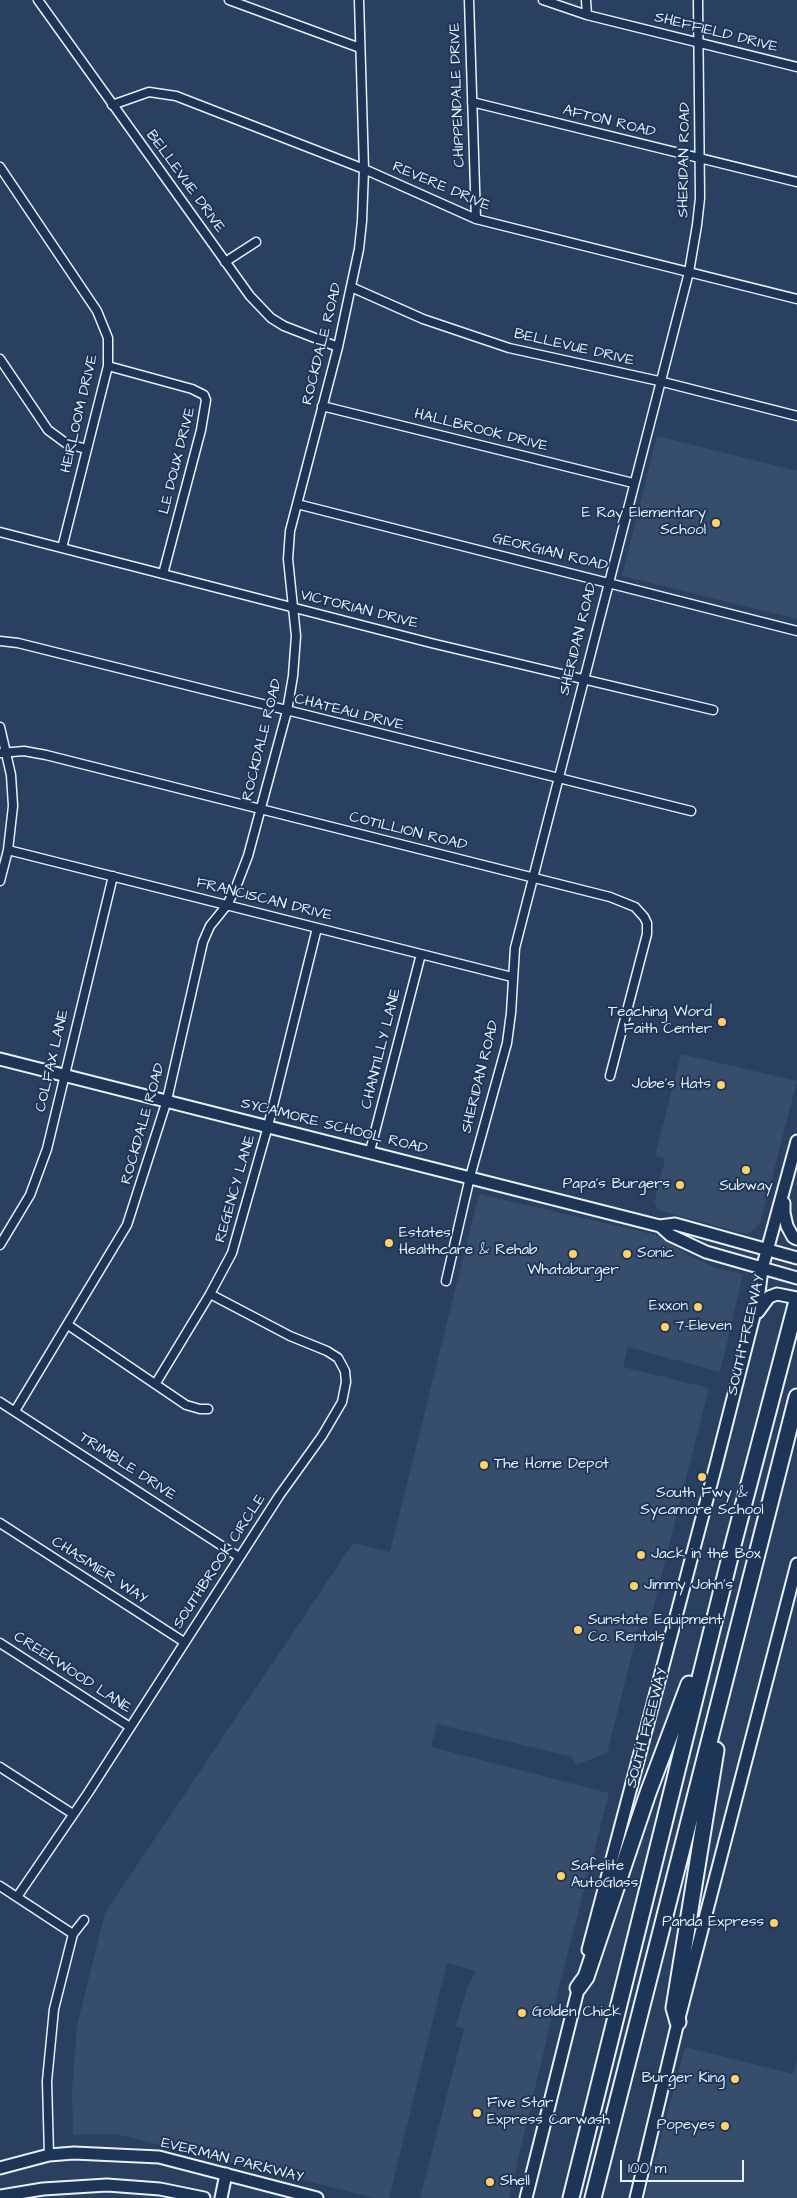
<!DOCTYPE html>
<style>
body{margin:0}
#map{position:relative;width:797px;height:2198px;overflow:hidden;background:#294061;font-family:"Architects Daughter",sans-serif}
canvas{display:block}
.scale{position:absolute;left:620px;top:2160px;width:124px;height:22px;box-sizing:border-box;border:2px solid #e8f1f8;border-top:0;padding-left:6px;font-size:15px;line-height:18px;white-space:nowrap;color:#e8f1f8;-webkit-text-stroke:4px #1d3557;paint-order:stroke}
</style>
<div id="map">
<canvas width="797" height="2198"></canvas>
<div class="scale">100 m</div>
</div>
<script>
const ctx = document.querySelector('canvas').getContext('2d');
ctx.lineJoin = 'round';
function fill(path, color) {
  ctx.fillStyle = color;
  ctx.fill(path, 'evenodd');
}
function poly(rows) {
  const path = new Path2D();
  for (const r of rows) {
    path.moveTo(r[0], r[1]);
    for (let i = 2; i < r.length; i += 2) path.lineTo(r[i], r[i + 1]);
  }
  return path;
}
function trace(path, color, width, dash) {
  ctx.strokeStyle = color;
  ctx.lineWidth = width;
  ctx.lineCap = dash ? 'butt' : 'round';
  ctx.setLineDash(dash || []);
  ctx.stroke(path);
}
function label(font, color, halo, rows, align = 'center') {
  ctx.font = font + ' "Architects Daughter",sans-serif';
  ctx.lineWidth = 4;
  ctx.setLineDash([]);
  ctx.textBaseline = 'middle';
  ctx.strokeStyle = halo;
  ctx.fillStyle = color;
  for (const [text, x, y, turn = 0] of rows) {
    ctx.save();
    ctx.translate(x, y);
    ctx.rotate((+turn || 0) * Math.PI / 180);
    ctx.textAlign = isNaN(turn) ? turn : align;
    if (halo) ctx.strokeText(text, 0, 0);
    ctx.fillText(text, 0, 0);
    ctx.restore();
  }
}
fill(poly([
 [657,436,797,471,797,619,622,576],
 [681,1054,797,1081,760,1224,747,1234,658,1210,654,1203,665,1159,655,1156],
 [479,1194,656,1235,690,1256,715,1268,743,1274,720,1372,628,1347,623,1367,709,1388,651,1617,642,1615,607,1753,576,1765,572,1757,437,1724,431,1747,609,1793,558,1991,509,2198,420,2198,464,2029,456,2026,468,1986,476,1971,447,1963,389,2198,375,2198,116,2134,73,2135,72,2090,77,2026,105,1913,353,1543,390,1552],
 [685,2047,793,2074,797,2061,797,2198,645,2198]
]), '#364d6b');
const street = poly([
 [38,0,250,296,271,318,284,326,338,347],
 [229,0,360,48],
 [469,0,476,219],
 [543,0,587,15,797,67],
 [586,0,587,15],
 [472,102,797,182],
 [112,105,149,92,176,96,364,169,476,219,797,299],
 [0,167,97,311,108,338,108,366,62,548],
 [225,262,256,242],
 [351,287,423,319,509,348,659,381,797,416],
 [0,359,48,430,67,444,87,449],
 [108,366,192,389,204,395,206,400,201,430,163,574],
 [322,406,633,483],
 [297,504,797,631],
 [0,532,431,643,713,710],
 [0,641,18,643,691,811],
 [0,727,11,775,13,806,8,850,0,881],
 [0,753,24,751,46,755,610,897,635,907,644,917,647,923,647,934,610,1076],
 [8,850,512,977],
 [370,1151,421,954],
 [0,1245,30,1195,47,1149,113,876],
 [446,1281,470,1177,507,1043,511,1013,515,948,689,272,697,225,700,198,698,0],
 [68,1325,186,1405,200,1409,208,1409],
 [156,1383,210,1294,232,1253,268,1126,317,928],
 [0,1402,239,1557],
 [15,1411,127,1225,167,1100,203,942,210,926,227,905,236,887,248,856,287,711,293,676,296,636,288,559,290,531,338,347,359,249,362,221,364,169,359,0],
 [0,1523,184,1642],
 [0,1643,130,1727],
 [0,1767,73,1814],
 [0,1886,73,1934],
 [17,1897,88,1793,279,1496,322,1436,342,1402,346,1382,345,1371,338,1358,327,1351,290,1336,210,1294],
 [49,2155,47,2081,54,2009,73,1934,84,1920]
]);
const secondary = poly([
 [0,1059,660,1226,675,1224,797,1258],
 [784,1203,784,1213,787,1226,793,1237,797,1239],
 [660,1226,670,1235,706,1252,797,1278],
 [758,1312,769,1297,777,1294,797,1298],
 [588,1950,716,1465,758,1300,762,1269,797,1141],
 [0,2168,49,2155,74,2153,159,2157,317,2198],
 [0,2196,43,2189,107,2185,160,2189,204,2198],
 [221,2198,226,2174],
 [526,2198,580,1982],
 [636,2198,678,2022,797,1564]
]);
const highway = poly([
 [578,1988,586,1977,648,1793,689,1684],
 [678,2022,674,2008,716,1750],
 [571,2198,733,1545,797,1301],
 [593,2198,797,1397]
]);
trace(street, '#e8f1f8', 11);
trace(secondary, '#e8f1f8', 15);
trace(highway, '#e8f1f8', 19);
trace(street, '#1d3557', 8);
trace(secondary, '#1d3557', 11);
trace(highway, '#1d3557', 15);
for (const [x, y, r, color] of [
 [716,523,5,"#ffd166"],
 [722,1022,5,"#ffd166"],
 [721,1085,5,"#ffd166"],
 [746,1170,5,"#ffd166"],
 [680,1185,5,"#ffd166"],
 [389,1243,5,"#ffd166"],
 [573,1254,5,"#ffd166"],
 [627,1254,5,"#ffd166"],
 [698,1307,5,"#ffd166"],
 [665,1327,5,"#ffd166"],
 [484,1465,5,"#ffd166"],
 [702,1477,5,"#ffd166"],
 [641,1555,5,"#ffd166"],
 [634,1586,5,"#ffd166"],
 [578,1630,5,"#ffd166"],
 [561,1876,5,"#ffd166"],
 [774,1923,5,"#ffd166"],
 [522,2013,5,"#ffd166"],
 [735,2079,5,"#ffd166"],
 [477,2113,5,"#ffd166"],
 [725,2126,5,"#ffd166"],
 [490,2182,5,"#ffd166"]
]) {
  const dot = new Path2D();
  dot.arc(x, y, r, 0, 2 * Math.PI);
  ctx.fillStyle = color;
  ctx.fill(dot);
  trace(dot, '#1d3557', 2);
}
label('15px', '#e8f1f8', '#1d3557', [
 ["SHEFFIELD DRIVE",716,33,14],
 ["CHIPPENDALE DRIVE",458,95,-92],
 ["AFTON ROAD",609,122,14],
 ["SHERIDAN ROAD",685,160,-89],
 ["BELLEVUE DRIVE",185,182,54],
 ["REVERE DRIVE",441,187,23],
 ["ROCKDALE ROAD",323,344,-76],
 ["BELLEVUE DRIVE",574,348,13],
 ["HEIRLOOM DRIVE",80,414,-77],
 ["HALLBROOK DRIVE",481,431,14],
 ["LE DOUX DRIVE",178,461,-76],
 ["GEORGIAN ROAD",550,553,14],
 ["VICTORIAN DRIVE",359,610,14],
 ["SHERIDAN ROAD",579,639,-76],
 ["CHATEAU DRIVE",349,713,14],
 ["ROCKDALE ROAD",263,740,-76],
 ["COTILLION ROAD",408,832,14],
 ["FRANCISCAN DRIVE",264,900,14],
 ["CHANTILLY LANE",382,1049,-76],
 ["COLFAX LANE",53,1061,-77],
 ["SHERIDAN ROAD",481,1077,-76],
 ["ROCKDALE ROAD",144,1124,-74],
 ["SYCAMORE SCHOOL ROAD",334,1127,14],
 ["REGENCY LANE",236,1189,-74],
 ["SOUTH FREEWAY",747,1335,-77],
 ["TRIMBLE DRIVE",127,1467,33],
 ["SOUTHBROOK CIRCLE",220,1562,-57],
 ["CHASMIER WAY",99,1571,33],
 ["CREEKWOOD LANE",72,1673,33],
 ["SOUTH FREEWAY",648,1728,-75],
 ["EVERMAN PARKWAY",232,2161,14]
]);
label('15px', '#e8f1f8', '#1d3557', [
 ["E Ray Elementary",706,514,"right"],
 ["School",706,531,"right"],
 ["Teaching Word",712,1013,"right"],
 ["Faith Center",712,1030,"right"],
 ["Jobe's Hats",711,1085,"right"],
 ["Papa's Burgers",670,1185,"right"],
 ["Subway",746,1187,"center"],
 ["Estates",399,1234],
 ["Healthcare & Rehab",399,1251],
 ["Sonic",637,1254],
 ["Whataburger",573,1271,"center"],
 ["Exxon",688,1307,"right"],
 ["7-Eleven",675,1327],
 ["The Home Depot",494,1465],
 ["South Fwy &",702,1494,"center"],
 ["Sycamore School",702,1511,"center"],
 ["Jack in the Box",651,1555],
 ["Jimmy John's",644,1586],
 ["Sunstate Equipment",588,1621],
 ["Co. Rentals",588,1638],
 ["Safelite",571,1867],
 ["AutoGlass",571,1884],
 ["Panda Express",764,1923,"right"],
 ["Golden Chick",532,2013],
 ["Burger King",725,2079,"right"],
 ["Five Star",487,2104],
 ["Express Carwash",487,2121],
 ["Popeyes",715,2126,"right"],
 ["Shell",500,2182]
], 'left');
</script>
